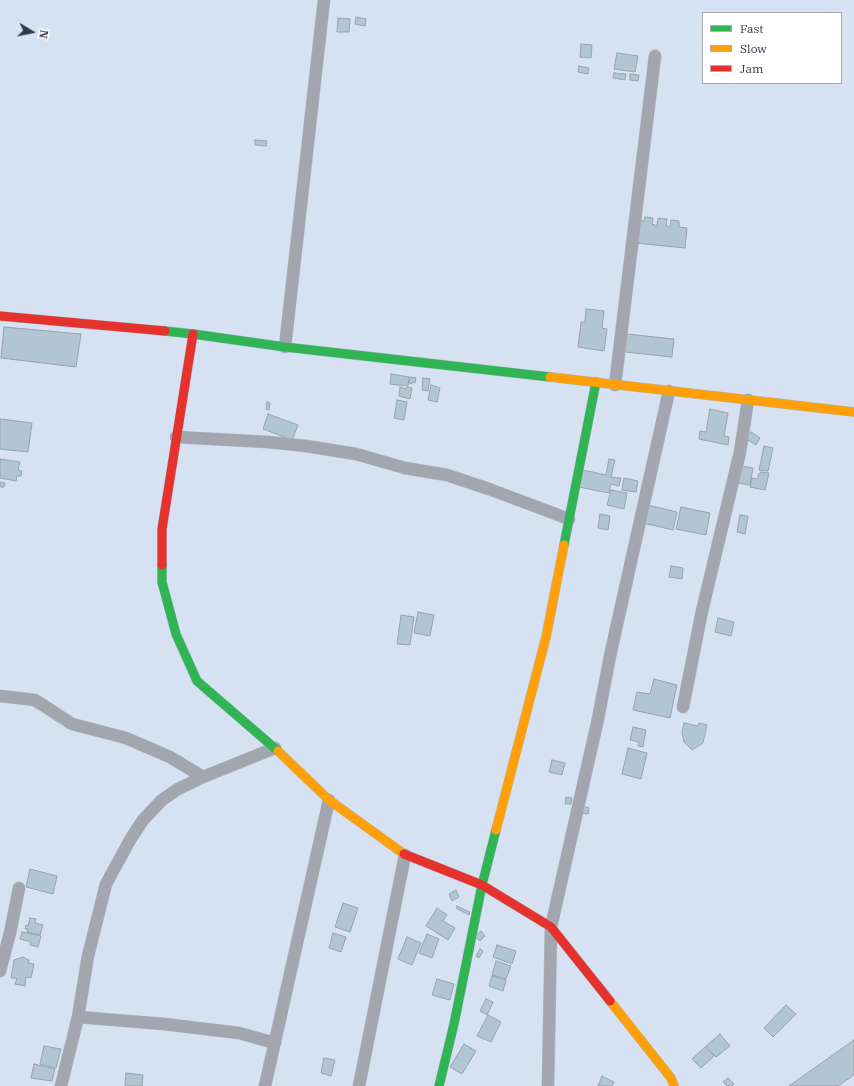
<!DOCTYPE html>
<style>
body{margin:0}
#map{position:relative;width:854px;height:1086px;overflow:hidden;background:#d6e2f2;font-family:"IBM Plex Serif",serif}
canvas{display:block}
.legend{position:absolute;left:702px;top:12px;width:140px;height:72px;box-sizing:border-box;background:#fff;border:1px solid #acb0b5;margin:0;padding:5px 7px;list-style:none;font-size:12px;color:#303945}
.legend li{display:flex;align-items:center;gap:8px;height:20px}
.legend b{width:20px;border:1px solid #acb0b5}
.north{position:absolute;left:12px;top:12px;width:40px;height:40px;-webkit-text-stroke:3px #fff;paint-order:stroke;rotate:100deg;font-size:11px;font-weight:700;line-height:16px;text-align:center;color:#303945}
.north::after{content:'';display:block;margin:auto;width:14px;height:18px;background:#303945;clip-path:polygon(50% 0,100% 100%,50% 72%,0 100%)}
</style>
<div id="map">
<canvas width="854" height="1086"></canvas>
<ul class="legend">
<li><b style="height:5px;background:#30b455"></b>Fast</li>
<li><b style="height:5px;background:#ff9f0a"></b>Slow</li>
<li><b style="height:5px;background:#e5322d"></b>Jam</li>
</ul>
<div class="north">N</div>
</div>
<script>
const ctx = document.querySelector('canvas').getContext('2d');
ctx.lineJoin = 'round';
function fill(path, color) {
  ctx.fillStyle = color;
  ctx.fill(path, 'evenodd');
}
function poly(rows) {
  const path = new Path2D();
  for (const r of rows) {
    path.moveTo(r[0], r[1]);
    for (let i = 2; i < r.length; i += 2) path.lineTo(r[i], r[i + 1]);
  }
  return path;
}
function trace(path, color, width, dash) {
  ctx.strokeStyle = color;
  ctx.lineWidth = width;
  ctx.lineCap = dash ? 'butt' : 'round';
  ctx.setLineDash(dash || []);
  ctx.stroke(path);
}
const building = poly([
 [356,17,366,19,365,26,355,24,356,17],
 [338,18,350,19,349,32,337,32,338,18],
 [581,44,592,45,591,58,580,57,581,44],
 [617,53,638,56,635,72,614,69,617,53],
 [579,66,589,68,588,74,578,72,579,66],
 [614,73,626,74,625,80,613,78,614,73],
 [630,74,639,75,638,81,630,80,630,74],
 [255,140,267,141,266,146,255,145,255,140],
 [645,217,653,218,652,224,657,226,658,218,667,219,666,226,670,227,671,220,679,221,679,227,687,228,685,248,635,243,639,220,644,221,645,217],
 [586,309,604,311,602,328,607,329,604,351,578,347,581,322,585,322,586,309],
 [4,327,81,334,76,367,1,358,4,327],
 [627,334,674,339,672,357,625,352,627,334],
 [391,374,409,377,408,386,390,384,391,374],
 [410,377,416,378,415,383,412,382,412,384,409,383,410,377],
 [423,378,430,379,428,391,422,390,423,378],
 [431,385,440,388,437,402,428,400,431,385],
 [400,387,406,389,407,387,412,388,410,399,399,396,400,387],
 [397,400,407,402,404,420,394,418,397,400],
 [267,402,270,403,269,410,266,409,267,402],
 [710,409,728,413,724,436,729,437,728,445,699,439,700,431,706,432,710,409],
 [268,414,298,425,292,440,263,429,268,414],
 [0,419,32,423,28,452,0,449,0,419],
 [751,432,760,438,756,445,746,439,751,432],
 [764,446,773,448,768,471,759,470,764,446],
 [0,459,20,462,18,470,22,471,21,476,17,476,16,481,0,478,0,459],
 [609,459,615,460,611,477,621,478,619,486,611,484,609,493,579,487,583,470,606,475,609,459],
 [741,466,753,468,750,485,738,483,741,466],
 [761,472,769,473,765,490,750,487,752,478,758,479,758,474,760,474,761,472],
 [624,478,638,481,636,492,622,490,624,478],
 [0,482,5,483,4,487,0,487,0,482],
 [611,490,627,493,624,509,607,505,611,490],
 [648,505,677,512,673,530,643,523,648,505],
 [681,507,710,513,706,535,676,529,681,507],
 [600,514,610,516,608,530,598,528,600,514],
 [740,515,748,516,745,534,737,532,740,515],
 [671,566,683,568,682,579,669,577,671,566],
 [418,612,434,615,430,636,414,633,418,612],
 [401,615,414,617,410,645,397,644,401,615],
 [718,618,734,622,731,636,715,632,718,618],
 [654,679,677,685,670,718,633,710,637,692,650,694,654,679],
 [684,723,698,726,699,723,707,725,703,743,692,750,684,742,682,733,684,723],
 [633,727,646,730,643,747,638,746,639,742,630,740,633,727],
 [628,748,647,753,641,779,622,774,628,748],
 [552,760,565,763,562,775,549,772,552,760],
 [566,797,572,798,571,804,565,804,566,797],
 [583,806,589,808,588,814,581,813,583,806],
 [30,869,57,876,53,894,26,887,30,869],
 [456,890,459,897,452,901,449,894,456,890],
 [343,903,358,908,350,932,335,927,343,903],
 [457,906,470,912,469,915,456,908,457,906],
 [437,908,447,915,443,921,455,928,448,940,426,926,437,908],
 [30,918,36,919,35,923,43,925,40,935,27,932,28,929,25,929,26,925,28,926,30,918],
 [481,931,485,936,480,941,475,936,481,931],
 [22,932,41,936,38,947,30,945,31,942,20,939,22,932],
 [333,933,346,937,341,952,329,948,333,933],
 [427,934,439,939,432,958,419,953,427,934],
 [407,937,421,943,412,965,398,959,407,937],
 [497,945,516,951,512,964,493,957,497,945],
 [480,949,483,951,479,958,476,956,480,949],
 [23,957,29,960,28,963,34,964,31,978,26,977,25,986,15,984,17,978,11,978,14,960,23,957],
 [496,961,511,966,506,979,492,975,496,961],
 [492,976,506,980,503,991,489,986,492,976],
 [437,979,454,984,450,1000,432,995,437,979],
 [486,999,493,1002,487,1015,480,1011,486,999],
 [786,1005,796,1014,773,1037,764,1028,786,1005],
 [488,1015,501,1022,491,1042,477,1036,488,1015],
 [720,1034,730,1046,716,1057,706,1046,720,1034],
 [854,1040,854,1075,838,1086,789,1086,854,1040],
 [464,1044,476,1051,462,1074,450,1067,464,1044],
 [44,1046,61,1049,56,1068,40,1064,44,1046],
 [705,1047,714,1056,701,1068,692,1059,705,1047],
 [324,1058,335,1060,331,1076,321,1073,324,1058],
 [34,1064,55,1069,52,1081,31,1078,34,1064],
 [126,1073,143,1075,142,1086,125,1086,126,1073],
 [602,1076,614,1082,612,1086,598,1086,602,1076],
 [728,1078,734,1084,732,1086,727,1086,723,1082,728,1078]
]);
fill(building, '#b1c5d3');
trace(building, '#97a4ae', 1);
const street = poly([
 [285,347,324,0],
 [615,385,655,56],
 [176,437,268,442,306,446,356,454,405,468,447,475,489,489,569,519],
 [0,696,35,700,72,724,126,738,170,757,203,777],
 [683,707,702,611,740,452,748,400],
 [0,971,10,933,19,888],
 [78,1017,164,1024,239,1033,275,1043],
 [61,1086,78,1017,88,956,106,884,130,840,143,820,162,800,178,789,203,777,275,748],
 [265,1086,329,800],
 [359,1086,405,855],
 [548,1086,551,927,598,719,610,656,669,391]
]);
const fast = poly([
 [165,331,193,334,285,347,550,377],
 [564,545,596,382],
 [162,565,162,582,176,634,197,681,278,751],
 [439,1086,454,1024,482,885,496,830]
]);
const slow = poly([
 [550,377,854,412],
 [278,751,329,800,404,854],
 [496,830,546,637,564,545],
 [610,1001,671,1078,674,1086]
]);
const jam = poly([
 [0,316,165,331],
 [162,565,162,529,193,334],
 [404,854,482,885,551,927,610,1001]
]);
trace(street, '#b4beca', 13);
trace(fast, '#b4beca', 10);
trace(slow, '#b4beca', 10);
trace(jam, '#b4beca', 10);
trace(street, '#a2a6ae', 12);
trace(fast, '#30b455', 9);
trace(slow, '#ff9f0a', 9);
trace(jam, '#e5322d', 9);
</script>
